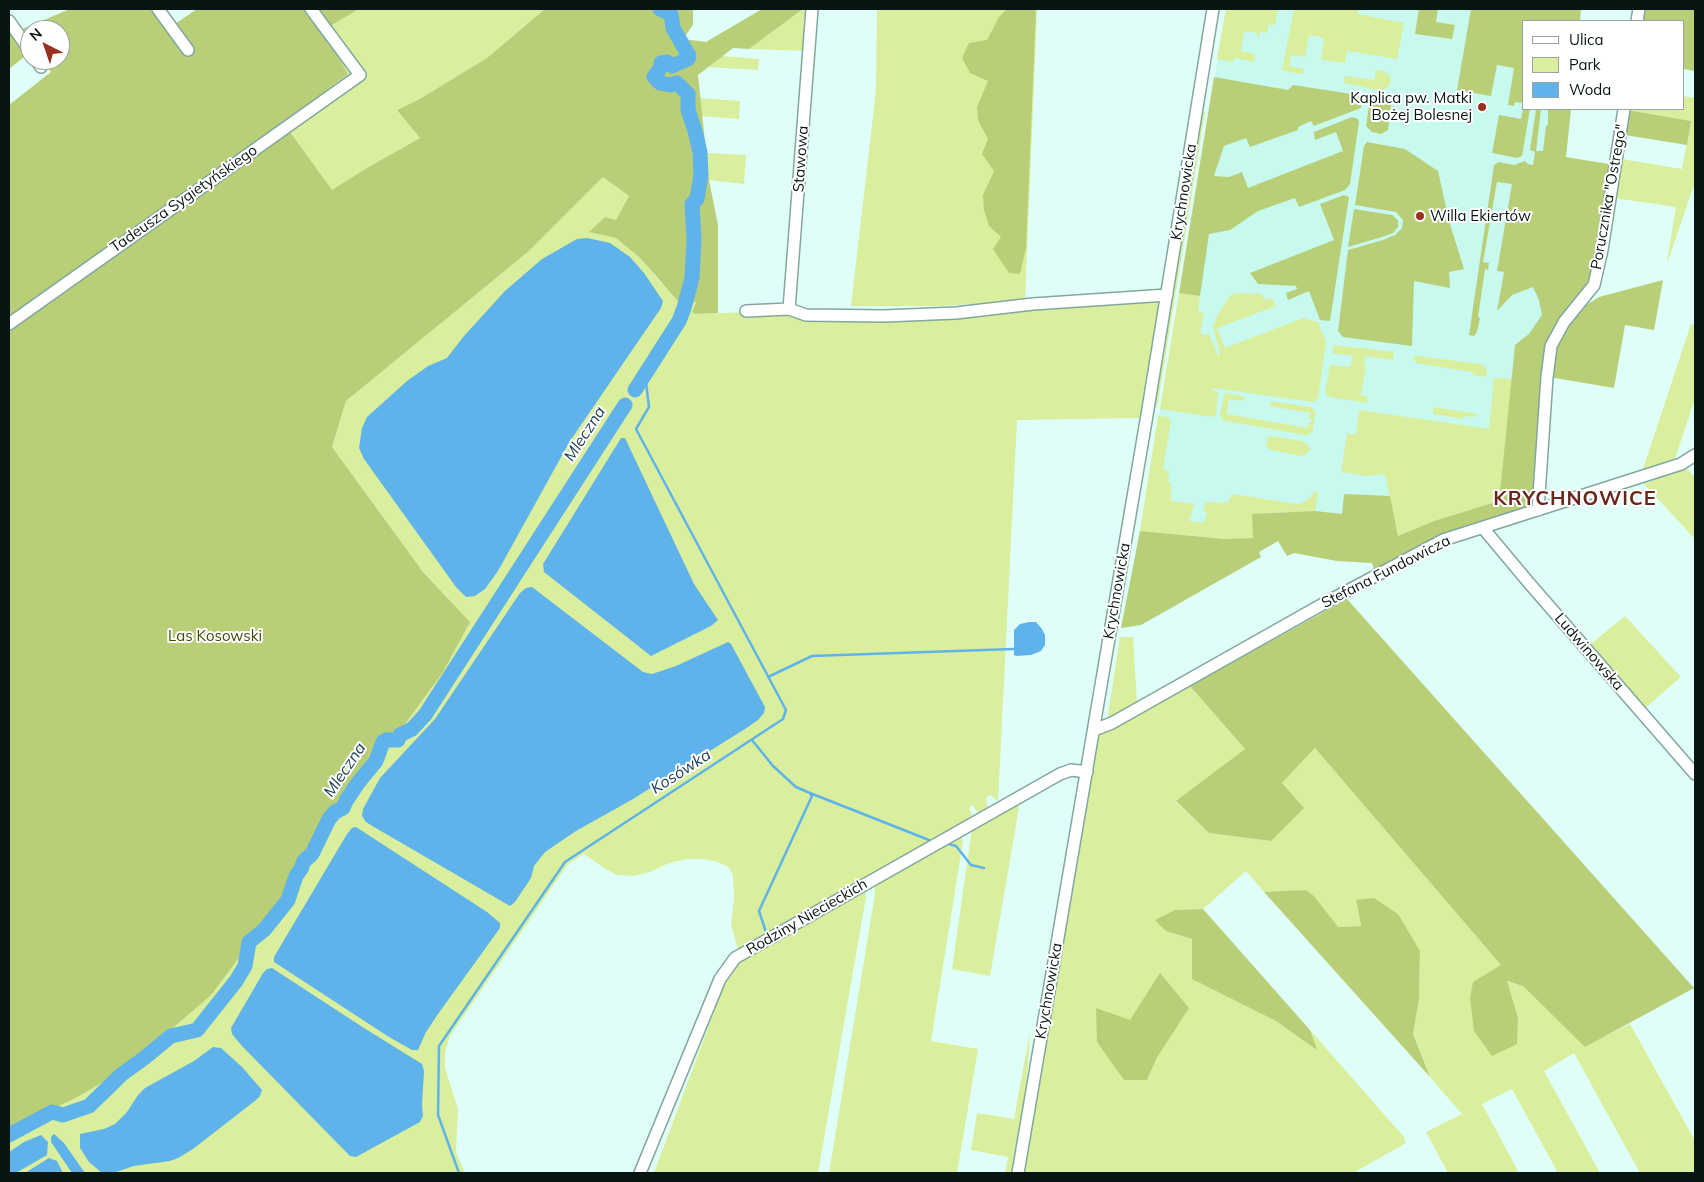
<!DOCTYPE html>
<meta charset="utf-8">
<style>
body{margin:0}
#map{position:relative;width:1704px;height:1182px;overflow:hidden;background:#dffef7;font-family:Mulish,sans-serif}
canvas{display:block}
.frame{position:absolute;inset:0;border:10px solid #081613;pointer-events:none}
.legend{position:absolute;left:1522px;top:20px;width:162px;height:90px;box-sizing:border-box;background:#fff;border:1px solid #9ca2a1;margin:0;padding:6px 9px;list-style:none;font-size:15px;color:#081613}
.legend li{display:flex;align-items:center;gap:10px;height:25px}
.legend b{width:25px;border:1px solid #9ca2a1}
.north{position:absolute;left:20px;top:20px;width:50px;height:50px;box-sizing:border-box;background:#fff;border:1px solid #9ca2a1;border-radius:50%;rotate:319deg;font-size:14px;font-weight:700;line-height:20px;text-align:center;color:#081613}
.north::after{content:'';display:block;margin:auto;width:18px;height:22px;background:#9a301f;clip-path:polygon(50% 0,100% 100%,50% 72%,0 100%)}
</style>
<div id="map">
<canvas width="1704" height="1182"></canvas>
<div class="frame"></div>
<ul class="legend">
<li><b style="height:6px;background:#fff"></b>Ulica</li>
<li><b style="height:14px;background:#d9ef9d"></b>Park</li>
<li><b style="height:14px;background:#5fb3ea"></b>Woda</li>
</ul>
<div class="north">N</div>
</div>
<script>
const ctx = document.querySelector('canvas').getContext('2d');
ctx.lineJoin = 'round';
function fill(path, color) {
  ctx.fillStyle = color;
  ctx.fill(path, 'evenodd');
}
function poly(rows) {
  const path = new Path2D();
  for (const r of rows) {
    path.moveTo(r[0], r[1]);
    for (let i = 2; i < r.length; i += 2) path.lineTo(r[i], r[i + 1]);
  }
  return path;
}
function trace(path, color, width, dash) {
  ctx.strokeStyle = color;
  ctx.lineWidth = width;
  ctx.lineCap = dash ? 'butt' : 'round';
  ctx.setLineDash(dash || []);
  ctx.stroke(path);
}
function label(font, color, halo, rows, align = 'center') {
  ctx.font = font + ' Mulish,sans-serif';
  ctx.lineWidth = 4;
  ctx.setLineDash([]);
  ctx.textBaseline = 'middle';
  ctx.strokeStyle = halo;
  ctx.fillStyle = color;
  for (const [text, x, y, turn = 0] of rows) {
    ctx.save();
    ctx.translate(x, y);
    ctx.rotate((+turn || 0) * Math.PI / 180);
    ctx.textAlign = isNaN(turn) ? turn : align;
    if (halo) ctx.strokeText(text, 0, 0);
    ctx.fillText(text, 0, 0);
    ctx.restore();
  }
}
fill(poly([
 [1226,9,1581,9,1580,21,1523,21,1523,109,1571,109,1546,348,1515,346,1499,501,1374,570,1372,563,1337,561,1294,553,1287,556,1278,541,1259,552,1261,557,1141,625,1121,628,1140,531]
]), '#c8f9ef');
fill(poly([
 [359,9,545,9,487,58,418,100,397,110,420,138,367,168,332,191,290,132,248,155,252,144,305,107,348,74,334,49,331,39,332,25],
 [803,9,809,9,806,51,749,49],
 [877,9,1037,9,1025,301,939,306,851,306,876,90],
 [1226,9,1278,9,1275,25,1269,25,1267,33,1260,32,1259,37,1257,36,1257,33,1244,31,1241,51,1255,54,1254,62,1234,58,1233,62,1217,59],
 [1294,9,1358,9,1358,14,1404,23,1397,59,1347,51,1345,63,1321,60,1324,38,1309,35,1305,57,1291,55,1289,66,1304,69,1303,73,1299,74,1282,70],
 [722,56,759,59,758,70,708,67],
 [1376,70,1383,71,1390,76,1391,81,1387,88,1380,91,1344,83,1345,76,1374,80],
 [1683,96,1695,98,1695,96,1695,182,1668,261,1667,261,1676,207,1614,198,1621,159,1682,169,1691,121,1628,110,1628,109,1683,109],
 [700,98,740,101,739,119,702,116],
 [1202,112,1205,112,1157,408,1155,406,1154,403],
 [706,153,746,155,744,184,709,180],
 [603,177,629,196,616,220,605,217,590,232,616,238,640,258,661,283,696,302,692,312,695,314,805,310,898,310,1159,301,1141,418,1017,420,998,801,990,795,986,798,988,810,980,815,972,805,969,808,973,818,738,950,731,924,734,899,733,875,728,867,718,862,704,859,687,859,669,863,650,872,634,876,617,875,604,868,584,854,568,864,450,1036,445,1052,445,1068,458,1109,456,1152,465,1173,9,1173,9,1129,72,1100,124,1070,302,874,470,622,423,572,332,447,346,401,529,251],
 [1179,293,1200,296,1198,312,1204,313,1200,334,1209,334,1218,356,1220,354,1213,326,1219,312,1230,296,1236,293,1262,294,1264,300,1271,298,1273,300,1276,306,1217,328,1225,348,1303,318,1318,322,1326,342,1318,398,1313,402,1213,388,1212,390,1217,391,1218,393,1216,415,1213,417,1160,409],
 [1691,324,1695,325,1695,398,1673,465,1641,475],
 [1334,345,1394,352,1393,360,1365,356,1364,365,1366,366,1361,395,1368,397,1367,403,1336,398,1330,397,1325,392,1330,365,1350,367,1353,356,1332,353],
 [1416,356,1481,364,1485,367,1487,371,1486,377,1473,375,1472,372,1416,363,1416,361,1412,360],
 [1494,378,1512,379,1499,501,1434,521,1398,536,1385,474,1366,476,1341,472,1347,433,1356,435,1359,410,1489,429],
 [1227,393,1245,397,1244,400,1242,401,1229,399,1227,414,1308,428,1309,422,1311,423,1312,420,1309,419,1310,413,1269,406,1272,402,1275,402,1311,407,1315,411,1315,415,1313,430,1310,434,1305,435,1226,421,1222,419,1220,416,1224,395],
 [1433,407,1477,414,1477,416,1473,417,1464,416,1463,419,1433,414],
 [1158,416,1169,417,1171,421,1163,469,1169,472,1168,482,1171,482,1171,501,1194,504,1189,521,1204,523,1207,512,1203,511,1206,502,1227,503,1233,494,1297,504,1302,503,1311,497,1315,491,1318,493,1315,511,1252,514,1254,538,1224,539,1140,531],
 [1271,436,1302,441,1307,444,1310,449,1307,454,1301,456,1271,450,1266,446,1267,439],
 [1685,467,1695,477,1695,539,1644,484],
 [1625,616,1681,677,1644,709,1588,646],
 [1120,637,1133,637,1137,703,1107,721],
 [1190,686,1245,749,1176,802,1209,833,1271,841,1282,783,1315,748,1502,966,1473,982,1518,1018,1506,981,1523,986,1585,1046,1630,1024,1695,1141,1695,1173,1640,1173,1574,1053,1544,1071,1600,1173,1558,1173,1512,1089,1482,1104,1519,1173,1448,1173,1426,1132,1462,1114,1430,1077,1413,1034,1419,999,1420,951,1356,900,1361,926,1337,927,1314,896,1306,891,1264,892,1246,871,1203,909,1175,910,1166,931,1192,939,1192,979,1276,1021,1316,1049,1310,1030,1404,1137,1406,1143,1353,1173,1023,1173,1057,985,1096,743,1101,734],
 [1017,805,1019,808,990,976,952,969,972,828],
 [961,834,963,841,931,1041,978,1049,957,1173,829,1173,875,894,874,883],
 [865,889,866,897,818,1173,654,1173,725,982,729,975,744,958],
 [1030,1031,1026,1097,1013,1173,1005,1173,1008,1157,971,1150,977,1113,1014,1119]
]), '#d9ef9d');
fill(poly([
 [70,9,155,9,169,28,197,9,359,9,332,25,331,39,334,49,348,74,305,107,252,144,248,154,290,132,332,190,367,168,420,138,397,110,418,100,487,58,545,9,693,9,693,25,683,39,706,42,762,9,803,9,749,49,733,48,698,75,709,180,718,225,718,313,695,314,692,312,696,302,678,301,640,258,616,238,589,232,605,217,616,220,629,196,603,177,529,251,346,401,332,447,423,572,470,622,443,672,362,783,302,874,211,995,124,1070,72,1100,9,1129,9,105,51,72,42,60,60,60,60,30,30,30,30,44,20,30],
 [1007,9,1035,9,1036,12,1026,248,1020,274,1009,273,993,249,1001,237,989,226,984,210,983,195,994,171,982,154,988,139,978,120,977,107,988,81,970,73,962,58,969,43,987,40,999,17],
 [1419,9,1438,9,1436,22,1455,25,1452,39,1415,34],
 [1471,9,1581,9,1580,21,1523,21,1523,103,1515,102,1514,106,1508,105,1514,68,1497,65,1491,96,1463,91,1462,97,1456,96],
 [1645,9,1695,9,1695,71,1683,69,1683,21,1643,21],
 [13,28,29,53,9,69,9,31],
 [1214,77,1288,90,1293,85,1358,95,1361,98,1361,108,1314,126,1311,121,1298,127,1298,130,1250,147,1246,138,1224,146,1214,176,1229,177,1242,172,1248,188,1343,151,1336,132,1315,140,1314,132,1352,117,1358,119,1359,122,1350,184,1345,190,1299,207,1295,198,1258,211,1230,230,1209,234,1200,296,1179,293],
 [1376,97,1388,101,1391,105,1388,130,1381,134,1372,132,1366,126,1370,99],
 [1523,109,1530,109,1522,156,1517,158,1492,153,1499,115,1521,119],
 [1536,109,1541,109,1536,151,1543,151,1546,126,1548,125,1548,109,1571,109,1566,157,1609,164,1592,284,1550,345,1536,504,1531,509,1374,570,1372,563,1337,561,1294,553,1287,556,1278,541,1259,552,1261,557,1141,625,1121,628,1140,531,1224,539,1253,538,1252,514,1315,511,1342,514,1344,494,1390,496,1398,536,1434,521,1499,501,1515,345,1529,334,1542,315,1539,300,1533,287,1512,295,1497,311,1504,272,1497,271,1512,184,1497,182,1483,262,1489,263,1488,270,1485,269,1478,317,1480,318,1477,332,1474,336,1469,335,1494,165,1499,162,1514,165,1525,161,1528,164,1533,165,1535,152,1530,150],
 [1628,110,1691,121,1687,145,1625,135],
 [1367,142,1405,149,1438,171,1449,221,1464,269,1449,272,1450,288,1414,281,1412,346,1343,337,1338,331,1348,250,1383,240,1395,235,1402,228,1403,220,1396,212,1355,205,1364,146],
 [1344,195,1349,197,1330,321,1320,320,1309,291,1288,300,1286,293,1297,289,1296,286,1258,284,1250,273,1334,240,1320,204],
 [1354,209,1392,215,1398,220,1398,227,1393,233,1382,237,1348,247],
 [1663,280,1654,330,1625,325,1614,388,1549,377,1554,347,1568,325,1583,307,1599,297],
 [1347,599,1694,988,1585,1047,1523,986,1507,981,1518,1018,1517,1044,1492,1056,1474,1031,1470,998,1473,982,1501,965,1315,748,1282,783,1304,808,1271,841,1209,833,1176,801,1245,749,1190,686],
 [1306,890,1314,896,1338,927,1361,926,1356,900,1374,898,1398,914,1420,951,1419,999,1413,1034,1430,1077,1264,892],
 [1203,909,1310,1030,1317,1050,1276,1021,1192,979,1192,939,1166,931,1155,920,1175,910],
 [1160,973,1189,1008,1156,1059,1147,1080,1124,1080,1097,1042,1096,1008,1130,1020]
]), '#b8cf78');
fill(poly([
 [587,238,610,243,630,257,644,273,663,301,661,308,570,441,498,571,485,589,475,596,466,597,456,587,364,459,359,448,362,428,367,417,407,381,428,366,447,358,464,336,505,291,542,259,577,239],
 [621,438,625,438,694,584,718,620,711,626,651,656,544,572,543,564],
 [532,587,643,672,652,674,676,666,728,642,731,644,765,707,764,713,758,720,745,729,633,799,576,831,545,852,534,866,531,878,515,902,510,906,374,827,366,822,362,816,363,809,380,778,435,719,520,593,526,588],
 [1029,622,1036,622,1042,629,1045,635,1045,645,1041,651,1031,655,1016,656,1014,655,1014,630,1020,624],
 [356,827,487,912,500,923,500,928,438,1014,426,1032,418,1050,412,1050,389,1037,274,962,274,957,347,834,352,828],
 [272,968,364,1028,422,1064,424,1071,422,1105,423,1116,420,1122,356,1157,350,1156,241,1045,232,1034,231,1028,263,973,267,969],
 [213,1047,221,1048,242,1067,262,1090,260,1096,256,1100,193,1149,178,1158,170,1161,134,1166,113,1173,102,1173,89,1162,80,1148,80,1134,104,1129,115,1124,127,1112,138,1095,145,1088,194,1061],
 [54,1134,64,1143,85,1173,72,1173,51,1142,51,1137],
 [41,1135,48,1142,47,1155,16,1173,11,1173,9,1169,9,1152,24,1142],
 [49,1158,57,1161,63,1173,25,1173]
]), '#5fb3ea');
trace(poly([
 [768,677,812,656,1013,649],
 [752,740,773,766,796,787,810,793,812,796,759,911,766,932],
 [810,793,929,840],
 [945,843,956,846,971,865,984,868],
 [459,1173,438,1115,439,1046,565,862,783,719,786,710,636,429,649,407,645,374]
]), '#5fb3ea', 2.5);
trace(poly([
 [635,390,679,321,684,308,692,278,694,239,692,204,697,199,701,175,700,152,695,131,688,110,688,94,677,83,670,85,660,83,654,77,661,67,661,63,667,62,672,66,688,59,689,56,673,28,671,14,660,9],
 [9,1135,52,1112,63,1115,89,1106,122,1074,143,1059,171,1036,197,1030,236,981,245,966,249,942,264,930,288,900,296,876,301,869,304,861,312,854,329,819,335,812,343,808,346,801,358,783,376,761,383,742,386,740,398,740,400,735,412,729,425,715,625,405]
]), '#5fb3ea', 15);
const minor = poly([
 [158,9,188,50],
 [9,21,30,51],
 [1637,21,1639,9],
 [36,60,41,67],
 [789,309,812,9],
 [746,311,789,309,806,315,884,316,956,313,1033,304,1167,295],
 [9,324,360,75,311,9],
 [1538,510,1547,377,1551,346,1564,322,1594,285,1602,250,1624,109],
 [1483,528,1529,583,1695,774],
 [1094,730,1112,723,1321,605,1443,540,1681,464,1695,455],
 [640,1173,720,979,735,958,1060,774,1071,770,1087,772],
 [1018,1173,1148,409,1213,9]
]);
trace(minor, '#82a79f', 14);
trace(minor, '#fff', 11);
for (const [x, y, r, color] of [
 [1482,107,5,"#9a301f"],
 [1420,216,5,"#9a301f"]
]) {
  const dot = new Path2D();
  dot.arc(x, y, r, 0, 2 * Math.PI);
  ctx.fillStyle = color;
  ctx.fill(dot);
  trace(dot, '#fff', 2);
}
label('15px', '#081613', '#fff', [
 ["Kaplica pw. Matki",1472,98],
 ["Bożej Bolesnej",1472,115],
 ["Willa Ekiertów",1430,216,"left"]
], 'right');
label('15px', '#081613', '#fff', [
 ["Stawowa",801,159,-86],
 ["Krychnowicka",1184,192,-81],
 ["Porucznika \"Ostrego\"",1609,197,-80],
 ["Tadeusza Sygietyńskiego",184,199,-35],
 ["Stefana Fundowicza",1386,572,-27],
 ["Krychnowicka",1117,591,-80],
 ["Ludwinowska",1589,652,49],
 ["Rodziny Niecieckich",807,917,-30],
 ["Krychnowicka",1049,991,-80]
]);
label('15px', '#3e4c0b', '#fff', [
 ["Las Kosowski",215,636]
]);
label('italic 16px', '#173b52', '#fff', [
 ["Mleczna",585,434,-57],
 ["Mleczna",345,770,-56],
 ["Kosówka",681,772,-33]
]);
ctx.letterSpacing = '1px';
label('bold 20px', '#6a261a', '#fff', [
 ["KRYCHNOWICE",1575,499]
]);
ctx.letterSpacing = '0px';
</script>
